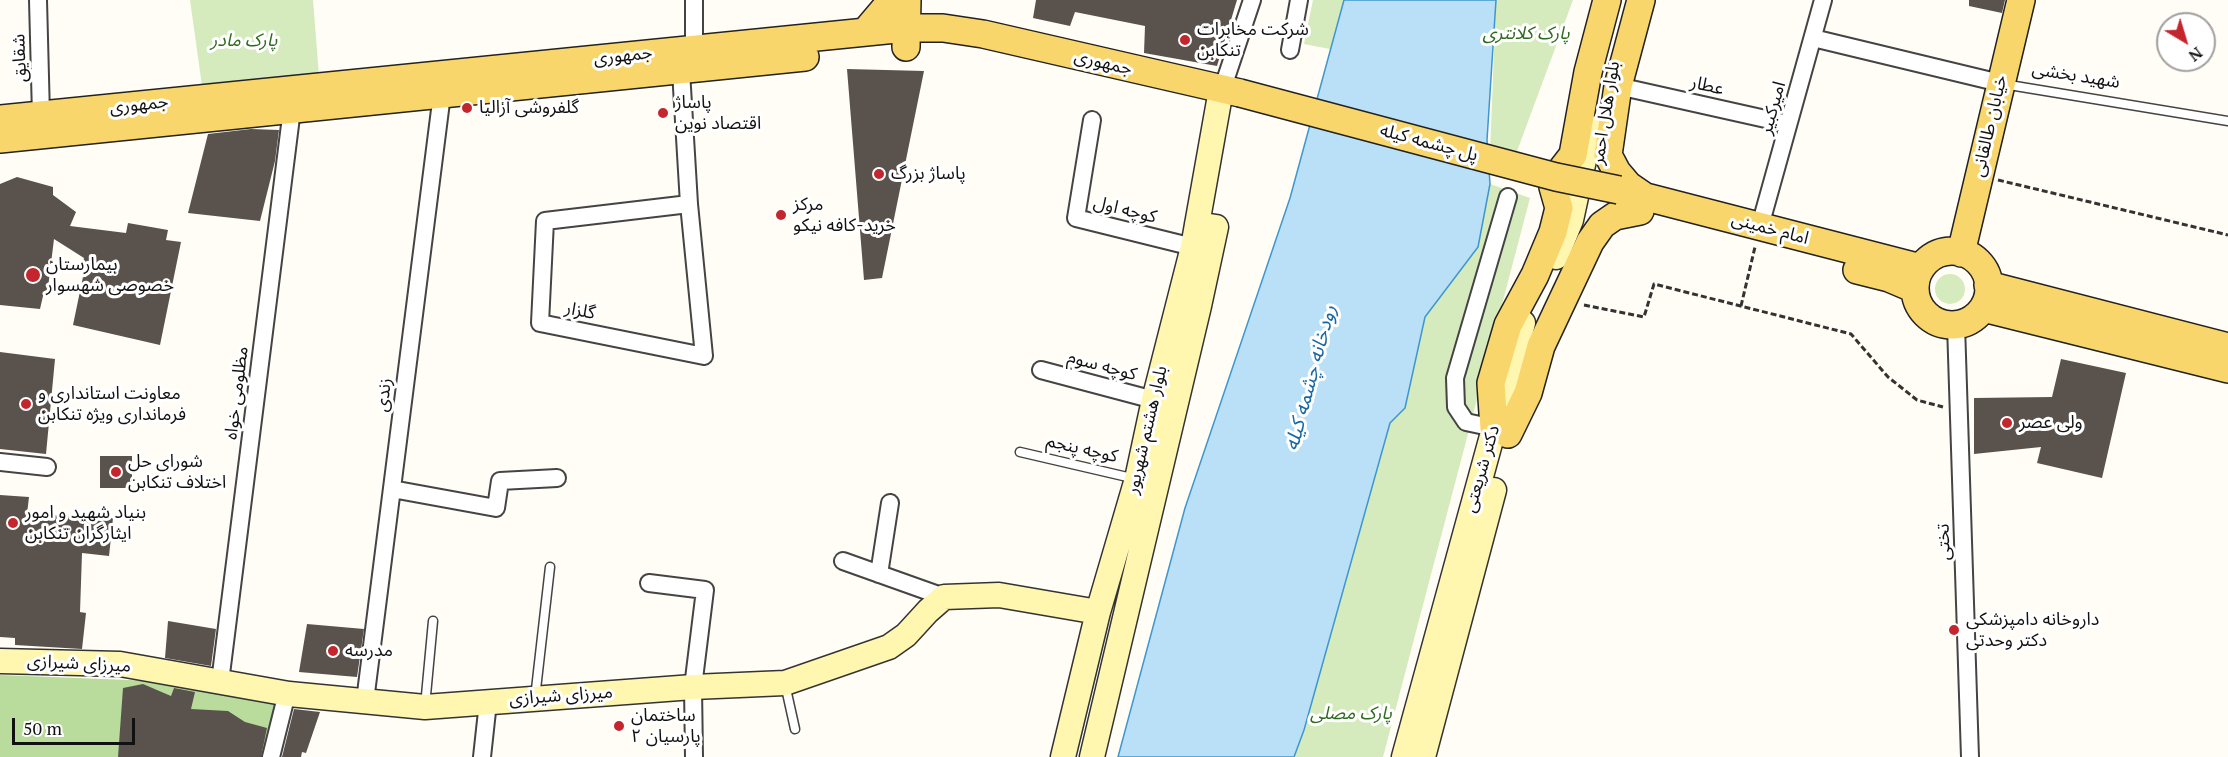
<!DOCTYPE html>
<meta charset="utf-8">
<style>
body{margin:0}
#map{position:relative;width:2228px;height:757px;overflow:hidden;background:#fffdf5;font-family:"PT Serif",serif}
canvas{display:block}
.north{position:absolute;left:2156px;top:12px;width:60px;height:60px;box-sizing:border-box;background:#fff;border:2px solid #a0a0a0;border-radius:50%;rotate:142deg;font-size:16px;font-weight:700;line-height:24px;text-align:center;color:#111}
.north::after{content:'';display:block;margin:auto;width:21px;height:27px;background:#c4262e;clip-path:polygon(50% 0,100% 100%,50% 72%,0 100%)}
.scale{position:absolute;left:12px;top:718px;width:123px;height:27px;box-sizing:border-box;border:3px solid #111;border-top:0;padding-left:8px;font-size:18px;line-height:21px;white-space:nowrap;color:#111;-webkit-text-stroke:4px #fff;paint-order:stroke}
</style>
<div id="map">
<canvas width="2228" height="757"></canvas>
<div class="north">N</div>
<div class="scale">50 m</div>
</div>
<script>
const ctx = document.querySelector('canvas').getContext('2d');
ctx.lineJoin = 'round';
function fill(path, color) {
  ctx.fillStyle = color;
  ctx.fill(path, 'evenodd');
}
function poly(rows) {
  const path = new Path2D();
  for (const r of rows) {
    if (r.length === 3) {
      path.moveTo(r[0] + r[2], r[1]);
      path.arc(r[0], r[1], r[2], 0, 2 * Math.PI);
      continue;
    }
    path.moveTo(r[0], r[1]);
    for (let i = 2; i < r.length; i += 2) path.lineTo(r[i], r[i + 1]);
  }
  return path;
}
function trace(path, color, width, dash) {
  ctx.strokeStyle = color;
  ctx.lineWidth = width;
  ctx.lineCap = dash ? 'butt' : 'round';
  ctx.setLineDash(dash || []);
  ctx.stroke(path);
}
function label(font, color, halo, rows, align = 'center') {
  ctx.font = font + ' "PT Serif","Noto Sans Arabic",serif';
  ctx.lineWidth = 6;
  ctx.setLineDash([]);
  ctx.textBaseline = 'middle';
  ctx.strokeStyle = halo;
  ctx.fillStyle = color;
  for (const [text, x, y, turn = 0] of rows) {
    ctx.save();
    ctx.translate(x, y);
    ctx.rotate((+turn || 0) * Math.PI / 180);
    ctx.textAlign = isNaN(turn) ? turn : align;
    if (halo) ctx.strokeText(text, 0, 0);
    ctx.fillText(text, 0, 0);
    ctx.restore();
  }
}
fill(poly([
 [190,0,313,0,319,76,202,86],
 [1313,0,1344,0,1330,49,1304,44],
 [1496,0,1573,0,1516,154,1490,153],
 [1490,184,1530,198,1383,757,1294,757,1304,730,1390,423,1405,407,1425,317,1478,247],
 [1950,289,15]
]), '#d5ebbd');
fill(poly([
 [0,675,154,681,285,701,271,757,0,757]
]), '#b9dc9c');
const water = poly([
 [1344,0,1496,0,1487,140,1490,184,1478,247,1425,317,1405,408,1390,423,1304,730,1294,757,1118,757,1185,508,1290,198,1344,0]
]);
fill(water, '#b9e0f7');
trace(water, '#3f96cf', 1.5);
fill(poly([
 [1036,0,1237,0,1217,66,1144,53,1145,26,1075,12,1070,26,1033,18],
 [1969,0,2005,0,2002,13,1969,6],
 [847,69,924,71,882,278,864,280],
 [251,129,279,130,275,161,260,221,188,213,208,134],
 [17,177,53,187,53,195,76,212,70,226,126,233,128,223,168,230,166,240,181,242,160,345,73,325,84,272,81,272,84,258,54,239,47,296,43,296,40,309,0,305,0,184],
 [0,352,55,359,46,454,0,449],
 [2061,359,2126,373,2102,478,2037,463,2041,447,1974,454,1974,398,2052,397],
 [100,456,132,456,132,488,100,488],
 [0,495,29,497,27,514,113,518,109,556,82,553,80,612,86,613,82,649,15,645,15,638,0,637],
 [168,621,216,629,211,666,165,658],
 [307,624,364,629,357,677,299,672],
 [143,684,171,696,174,688,195,692,191,709,228,711,245,722,267,728,261,757,118,757,123,688],
 [294,709,320,712,306,753,302,752,301,757,282,757]
]), '#5a524d');
const lane = poly([
 [2003,84,2228,121],
 [1020,452,1136,479],
 [785,684,795,729],
 [535,698,550,567],
 [425,706,433,621]
]);
const street = poly([
 [38,0,41,115],
 [1813,38,2000,83],
 [694,49,694,0],
 [1290,50,1299,0],
 [681,71,689,204,704,356,540,323,545,221,689,204],
 [1618,86,1788,124],
 [1220,96,1252,0],
 [1092,120,1076,218,1193,247],
 [1760,226,1823,0],
 [1956,325,1970,757],
 [1041,370,1154,400],
 [1494,428,1466,422,1456,407,1455,378,1508,197],
 [0,462,47,467],
 [392,489,496,508,500,481,557,478],
 [843,561,944,597],
 [879,574,890,503],
 [649,583,705,590,693,687,694,757],
 [220,682,292,109],
 [365,701,442,94],
 [271,757,285,701,289,694],
 [482,757,488,702]
]);
const secondary = poly([
 [1556,257,1571,220,1591,128],
 [0,661,120,664,289,694,425,707,693,687,785,683,889,647,906,635,928,611,944,597,999,595,1098,612],
 [1063,757,1098,612,1137,479,1154,400,1193,247,1219,101],
 [1092,757,1199,306,1216,227,1197,224],
 [1404,757,1523,323],
 [1423,757,1494,490]
]);
const primary = poly([
 [1641,0,1618,86,1608,155,1617,172,1628,185,1644,196],
 [865,32,887,6,888,0],
 [906,47,907,0],
 [0,119,906,28,943,28,983,34,1240,93],
 [0,139,805,57],
 [1556,177,1573,155,1588,72,1607,0],
 [1619,190,1921,268],
 [1952,288,37],
 [1961,253,2021,0],
 [1857,270,1889,278,1915,289],
 [1988,285,2228,347],
 [1983,308,2228,369],
 [1494,428,1491,383,1508,325,1535,275,1553,232,1559,208,1553,187],
 [1508,434,1528,393,1541,346,1590,242,1602,225,1615,216,1640,211]
]);
trace(lane, '#444', 11);
trace(street, '#444', 20);
trace(secondary, '#333', 27);
trace(primary, '#222', 30);
trace(poly([
 [1998,180,2228,235],
 [1584,305,1644,317,1654,284,1851,334,1888,377,1917,400,1943,407],
 [1741,306,1755,247]
]), '#333', 3, [6, 3]);
trace(lane, '#fff', 8);
trace(street, '#fff', 16);
trace(secondary, '#fff6b0', 24);
trace(primary, '#f9d66b', 27);
const primaryBridge = poly([
 [1240,93,1556,177,1619,190]
]);
trace(primaryBridge, '#222', 30, []);
trace(primaryBridge, '#f9d66b', 27);
for (const [x, y, r, color] of [
 [1185,40,6,"#c4262e"],
 [467,108,6,"#c4262e"],
 [663,113,6,"#c4262e"],
 [879,174,6,"#c4262e"],
 [781,215,6,"#c4262e"],
 [33,275,8,"#c4262e"],
 [26,404,6,"#c4262e"],
 [2007,423,6,"#c4262e"],
 [116,472,6,"#c4262e"],
 [13,523,6,"#c4262e"],
 [1954,630,6,"#c4262e"],
 [333,651,6,"#c4262e"],
 [619,726,6,"#c4262e"]
]) {
  const dot = new Path2D();
  dot.arc(x, y, r, 0, 2 * Math.PI);
  ctx.fillStyle = color;
  ctx.fill(dot);
  trace(dot, '#fff', 2);
}
label('18px', '#111', '#fff', [
 ["شرکت مخابرات",1197,30],
 ["تنکابن",1197,51],
 ["پاساژ",675,103],
 ["اقتصاد نوین",675,124],
 ["گلفروشی آزالیا",479,108],
 ["پاساژ بزرگ",891,174],
 ["مرکز",793,205],
 ["خرید-کافه نیکو",793,226],
 ["بیمارستان",46,265],
 ["خصوصی شهسوار",46,286],
 ["معاونت استانداری و",38,394],
 ["فرمانداری ویژه تنکابن",38,415],
 ["ولی عصر",2019,423],
 ["شورای حل",128,462],
 ["اختلاف تنکابن",128,483],
 ["بنیاد شهید و امور",25,513],
 ["ایثارگران تنکابن",25,534],
 ["داروخانه دامپزشکی",1966,620],
 ["دکتر وحدتی",1966,641],
 ["مدرسه",345,651],
 ["ساختمان",631,716],
 ["پارسیان ۲",631,737]
], 'left');
label('italic 18px', '#2f6b1f', '#fff', [
 ["پارک کلانتری",1526,34],
 ["پارک مادر",244,41],
 ["پارک مصلی",1351,714]
]);
label('18px', '#111', '#fff', [
 ["جمهوری",623,56,-6],
 ["شقایق",20,58,-92],
 ["جمهوری",1103,63,13],
 ["شهید بخشی",2076,76,9],
 ["عطار",1707,86,13],
 ["جمهوری",139,105,-6],
 ["امیرکبیر",1773,108,-74],
 ["بلوار هلال احمر",1606,113,-81],
 ["خیابان طالقانی",1990,126,-77],
 ["پل چشمه کیله",1429,143,15],
 ["کوچه اول",1125,210,14],
 ["امام خمینی",1770,229,15],
 ["گلزار",580,311,11],
 ["کوچه سوم",1102,366,15],
 ["مظلومی خواه",237,393,-83],
 ["زندی",384,395,-83],
 ["بلوار هشتم شهریور",1147,430,-77],
 ["کوچه پنجم",1082,449,13],
 ["دکتر شریعتی",1482,469,-74],
 ["تختی",1944,542,-92],
 ["میرزای شیرازی",79,664,3],
 ["میرزای شیرازی",561,696,-4]
]);
label('italic 20px', '#1768a6', '#fff', [
 ["رودخانه چشمه کیله",1311,378,-75]
]);
</script>
